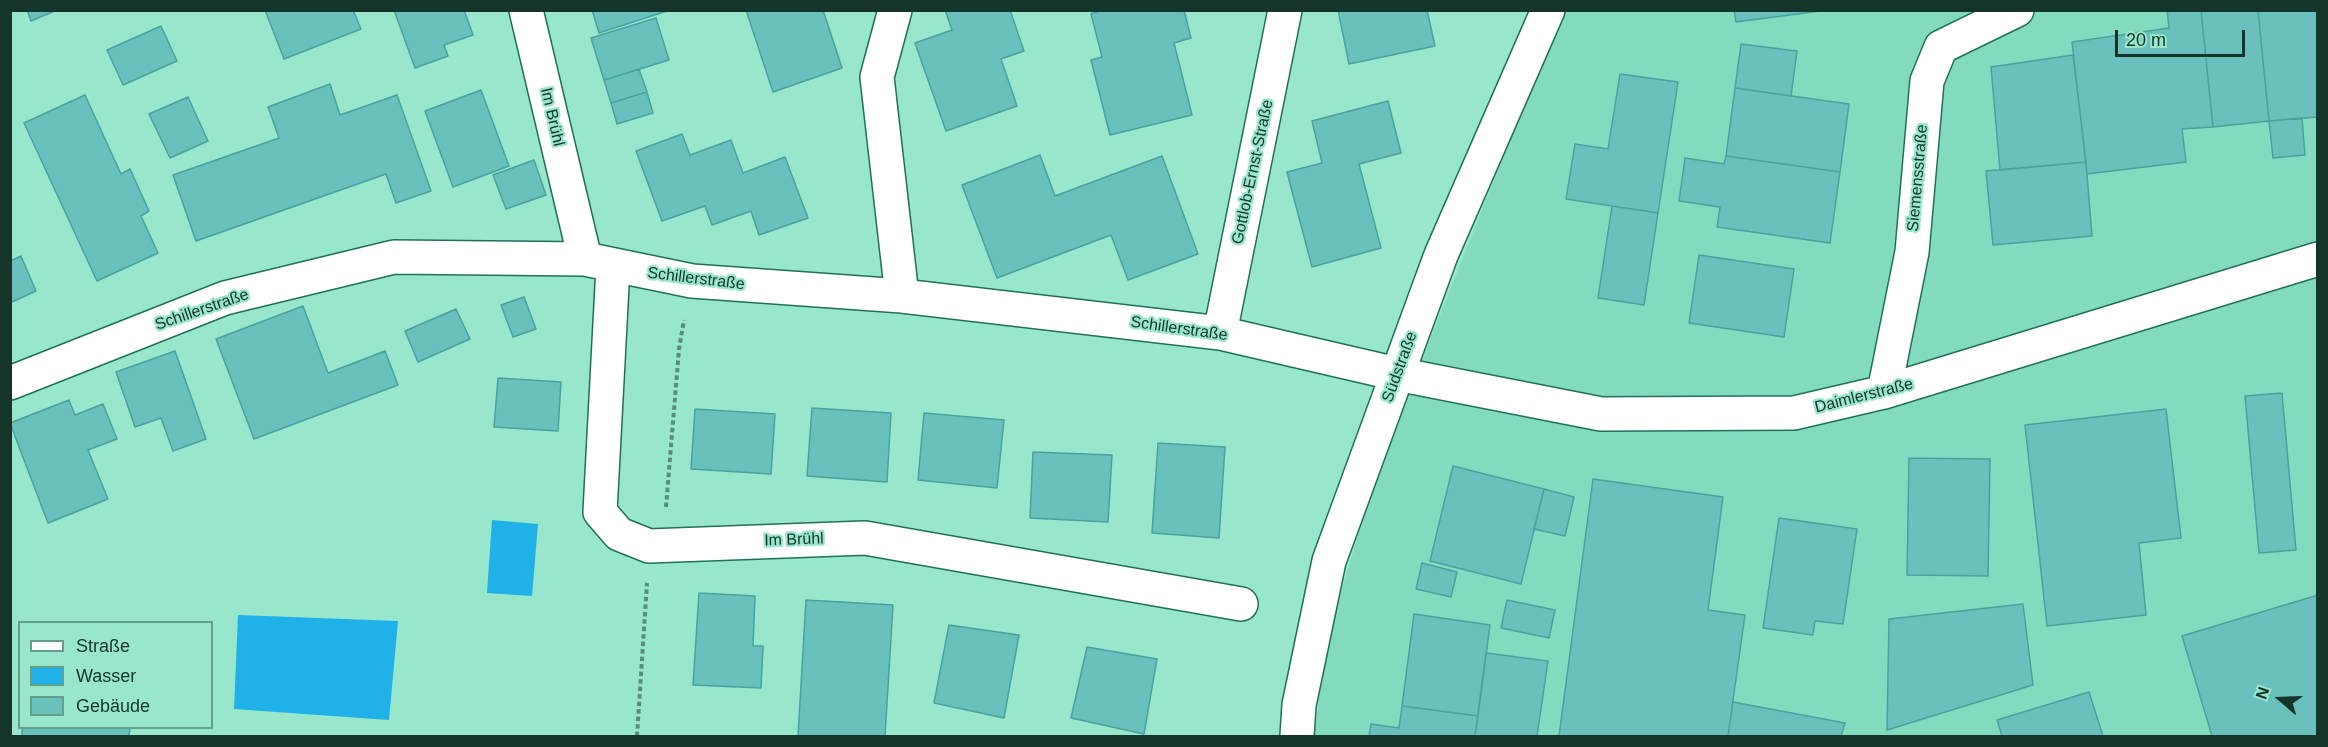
<!DOCTYPE html>
<meta charset="utf-8">
<style>
body{margin:0}
#map{position:relative;width:2328px;height:747px;overflow:hidden;background:#98e6cc;font-family:Arial,sans-serif}
canvas{display:block}
.frame{position:absolute;inset:0;border:12px solid #15352b;pointer-events:none}
.legend{position:absolute;left:18px;top:621px;width:195px;height:108px;box-sizing:border-box;background:#98e6cc;border:2px solid #649f8c;margin:0;padding:8px 10px;list-style:none;font-size:18px;color:#15352b}
.legend li{display:flex;align-items:center;gap:12px;height:30px}
.legend b{width:30px;border:2px solid #649f8c}
.north{position:absolute;left:2250px;top:669px;width:60px;height:60px;-webkit-text-stroke:4px #98e6cc;paint-order:stroke;rotate:289deg;font-size:16px;font-weight:700;line-height:24px;text-align:center;color:#15352b}
.north::after{content:'';display:block;margin:auto;width:21px;height:27px;background:#15352b;clip-path:polygon(50% 0,100% 100%,50% 72%,0 100%)}
.scale{position:absolute;left:2115px;top:30px;width:130px;height:27px;box-sizing:border-box;border:3px solid #15352b;border-top:0;padding-left:8px;font-size:18px;line-height:21px;white-space:nowrap;color:#15352b;-webkit-text-stroke:4px #98e6cc;paint-order:stroke}
</style>
<div id="map">
<canvas width="2328" height="747"></canvas>
<div class="frame"></div>
<ul class="legend">
<li><b style="height:8px;background:#fff"></b>Straße</li>
<li><b style="height:16px;background:#20b1e9"></b>Wasser</li>
<li><b style="height:16px;background:#69c0bc"></b>Gebäude</li>
</ul>
<div class="north">N</div>
<div class="scale">20 m</div>
</div>
<script>
const ctx = document.querySelector('canvas').getContext('2d');
ctx.lineJoin = 'round';
function fill(path, color) {
  ctx.fillStyle = color;
  ctx.fill(path, 'evenodd');
}
function poly(rows) {
  const path = new Path2D();
  for (const r of rows) {
    path.moveTo(r[0], r[1]);
    for (let i = 2; i < r.length; i += 2) path.lineTo(r[i], r[i + 1]);
  }
  return path;
}
function trace(path, color, width, dash) {
  ctx.strokeStyle = color;
  ctx.lineWidth = width;
  ctx.lineCap = dash ? 'butt' : 'round';
  ctx.setLineDash(dash || []);
  ctx.stroke(path);
}
function label(font, color, halo, rows, align = 'center') {
  ctx.font = font + ' Arial,sans-serif';
  ctx.lineWidth = 4.5;
  ctx.setLineDash([]);
  ctx.textBaseline = 'middle';
  ctx.strokeStyle = halo;
  ctx.fillStyle = color;
  for (const [text, x, y, turn = 0] of rows) {
    ctx.save();
    ctx.translate(x, y);
    ctx.rotate((+turn || 0) * Math.PI / 180);
    ctx.textAlign = isNaN(turn) ? turn : align;
    if (halo) ctx.strokeText(text, 0, 0);
    ctx.fillText(text, 0, 0);
    ctx.restore();
  }
}
fill(poly([
 [1566,11,2317,11,2317,736,1314,736,1328,635,1376,475,1554,30]
]), '#83dbbf');
fill(poly([
 [492,520,538,524,532,596,487,593],
 [238,615,398,621,389,720,234,709]
]), '#20b1e9');
const building = poly([
 [27,10,57,10,31,21,27,10],
 [265,10,353,10,361,29,284,59,265,10],
 [394,10,464,10,473,35,444,45,448,56,415,68,394,10],
 [592,10,670,10,599,33,592,10],
 [746,10,823,10,842,68,773,92,746,10],
 [945,10,1010,10,1024,51,1001,59,1017,106,946,131,915,43,952,30,945,10],
 [1184,10,1191,38,1174,43,1192,115,1110,135,1091,60,1102,57,1091,14,1102,10,1184,10],
 [1338,10,1427,10,1435,46,1349,64,1338,10],
 [1734,10,1828,10,1736,22,1734,10],
 [2167,10,2201,10,2213,127,2182,129,2186,162,2087,174,2072,42,2169,28,2167,10],
 [2201,10,2258,10,2269,121,2213,127,2201,10],
 [2258,10,2318,10,2318,117,2269,121,2258,10],
 [656,18,669,60,604,80,591,38,656,18],
 [161,26,177,61,123,85,107,50,161,26],
 [1741,44,1797,51,1791,96,1735,88,1741,44],
 [2073,55,2086,162,2000,170,1991,67,2073,55],
 [639,69,647,92,611,103,604,80,639,69],
 [1620,74,1678,82,1658,213,1566,199,1575,144,1608,149,1620,74],
 [330,84,340,115,397,95,431,191,396,203,386,174,196,241,173,175,279,138,268,107,330,84],
 [1735,88,1849,104,1840,172,1726,156,1735,88],
 [481,90,509,166,453,187,425,111,481,90],
 [647,92,653,113,617,124,611,103,647,92],
 [85,95,121,174,130,169,149,211,141,216,158,253,97,281,24,123,85,95],
 [188,97,208,141,170,158,149,114,188,97],
 [1388,101,1401,153,1359,164,1381,248,1312,267,1287,172,1322,163,1312,121,1388,101],
 [2302,118,2305,155,2273,158,2269,121,2302,118],
 [682,134,690,155,731,140,743,173,785,157,808,218,759,235,751,211,712,225,705,206,662,221,636,151,682,134],
 [1040,155,1055,196,1162,156,1198,254,1128,280,1111,235,997,278,962,185,1040,155],
 [1726,156,1840,172,1830,243,1717,227,1720,207,1679,201,1685,158,1724,164,1726,156],
 [534,160,546,195,506,209,493,175,534,160],
 [2086,162,2092,236,1993,245,1986,171,2086,162],
 [1612,206,1658,213,1644,305,1598,298,1612,206],
 [1699,255,1794,269,1784,337,1689,323,1699,255],
 [21,256,36,291,10,303,10,261,21,256],
 [524,297,536,329,513,337,501,305,524,297],
 [303,306,328,373,385,351,398,385,254,439,216,339,303,306],
 [456,309,470,339,418,362,405,331,456,309],
 [175,351,206,439,173,451,161,418,135,427,116,372,175,351],
 [498,378,561,382,558,431,494,427,498,378],
 [2282,393,2296,550,2259,553,2245,396,2282,393],
 [69,400,75,415,103,404,117,439,88,450,108,499,48,523,10,423,69,400],
 [812,408,891,413,887,482,807,476,812,408],
 [695,409,775,414,771,474,691,469,695,409],
 [2166,409,2181,538,2139,543,2146,615,2047,626,2025,425,2166,409],
 [924,413,1004,420,997,488,918,480,924,413],
 [1158,443,1225,447,1219,538,1152,533,1158,443],
 [1033,452,1112,455,1108,522,1030,518,1033,452],
 [1909,458,1990,459,1988,576,1907,575,1909,458],
 [1453,466,1544,489,1521,584,1430,561,1453,466],
 [1593,479,1723,497,1708,610,1745,615,1728,736,1559,736,1593,479],
 [1544,489,1574,497,1565,536,1534,529,1544,489],
 [1779,518,1857,529,1843,624,1815,621,1813,635,1763,628,1779,518],
 [1422,563,1457,572,1451,597,1416,589,1422,563],
 [699,593,755,596,753,646,763,646,761,688,693,685,699,593],
 [2318,595,2318,736,2212,736,2182,636,2318,595],
 [806,600,893,605,885,736,798,736,806,600],
 [1507,600,1555,610,1549,638,1501,628,1507,600],
 [2023,604,2033,685,1887,730,1889,619,2023,604],
 [1414,614,1490,625,1478,716,1402,706,1414,614],
 [949,625,1019,635,1004,718,934,703,949,625],
 [1087,647,1157,659,1144,734,1071,718,1087,647],
 [1486,653,1548,661,1537,736,1475,736,1486,653],
 [2089,692,2103,736,2002,736,1997,720,2089,692],
 [1733,702,1845,723,1841,736,1728,736,1733,702],
 [1402,706,1478,716,1475,736,1369,736,1371,724,1399,728,1402,706],
 [22,728,130,728,129,736,22,736,22,728]
]);
fill(building, '#69c0bc');
trace(building, '#49a29e', 1.5);
const street = poly([
 [526,10,585,259],
 [895,10,877,77,902,296],
 [613,267,600,512,619,534,649,546,865,538,1241,604],
 [1220,333,1285,10],
 [10,383,225,298,394,257,585,259,692,281,902,296,1220,333,1397,374,1601,414,1794,413,1884,392,2318,259],
 [1884,392,1912,252,1927,81,1941,47,2017,10]
]);
const secondary = poly([
 [1297,736,1299,705,1329,561,1441,255,1548,10]
]);
trace(street, '#20715c', 36);
trace(secondary, '#20715c', 36);
trace(poly([
 [666,507,679,349,684,320],
 [637,736,647,583]
]), '#568d7b', 4, [4.5, 3]);
trace(street, '#fff', 33);
trace(secondary, '#fff', 33);
label('16px', '#15352b', '#98e6cc', [
 ["Im Brühl",552,117,77],
 ["Gottlob-Ernst-Straße",1253,172,-78],
 ["Siemensstraße",1918,178,-85],
 ["Schillerstraße",696,279,7],
 ["Schillerstraße",202,310,-19],
 ["Schillerstraße",1179,329,8],
 ["Südstraße",1400,367,-70],
 ["Daimlerstraße",1864,396,-14],
 ["Im Brühl",794,540,-2]
]);
</script>
